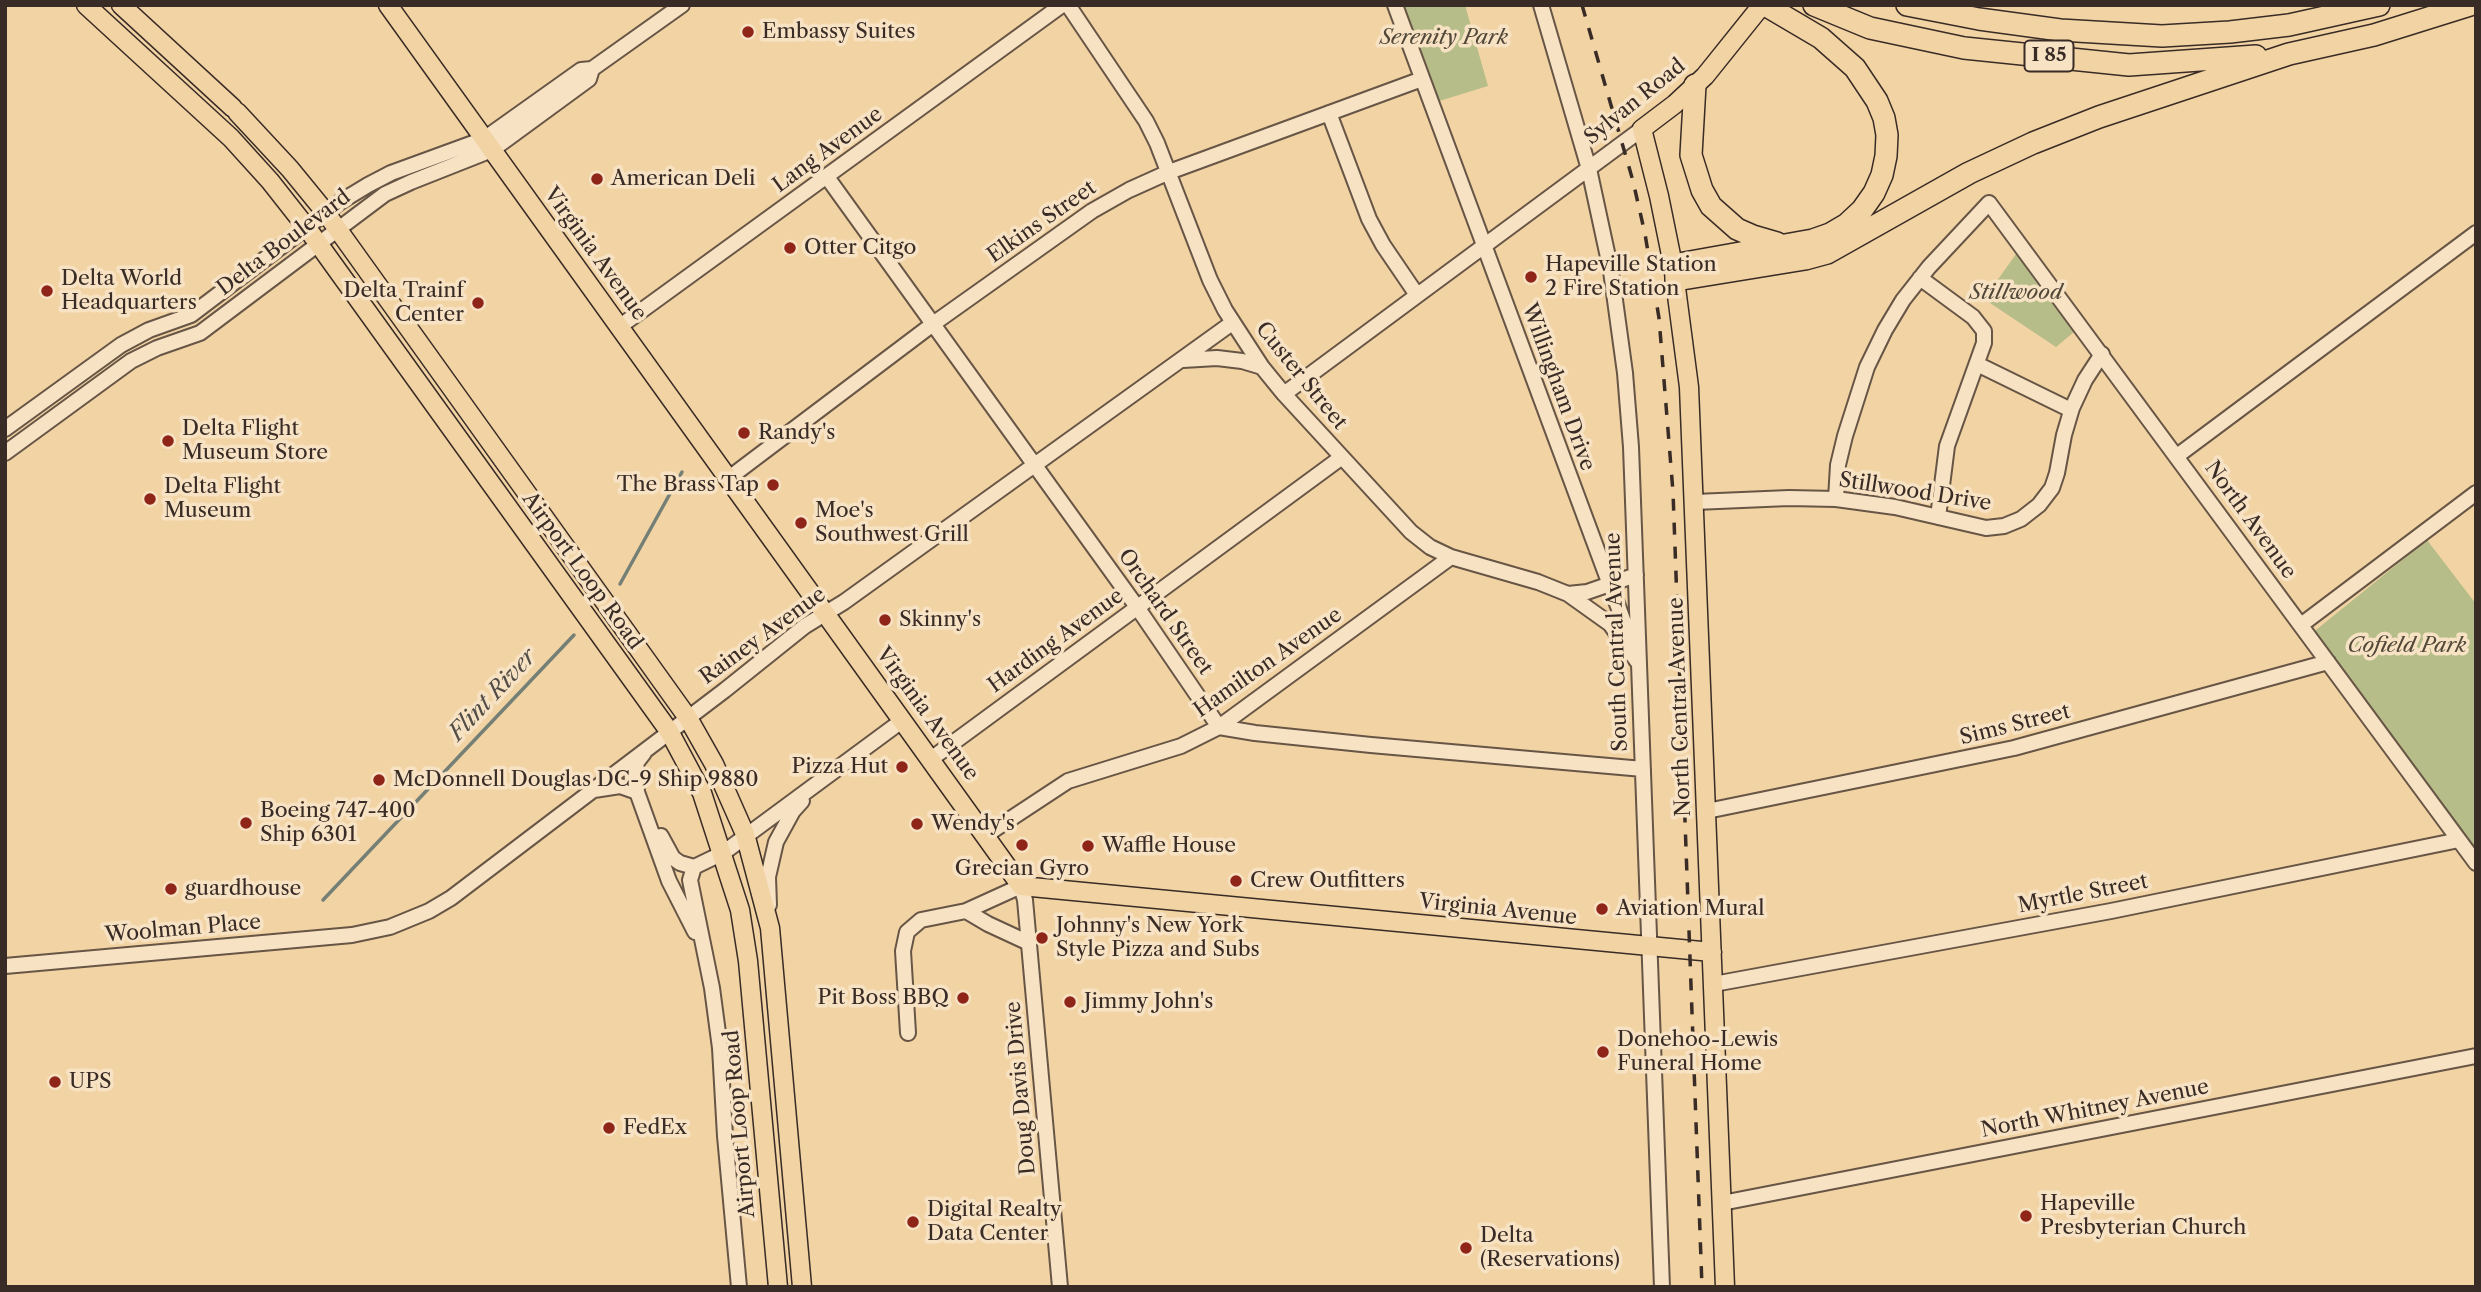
<!DOCTYPE html>
<style>
body{margin:0}
#map{position:relative;width:2481px;height:1292px;overflow:hidden;background:#f2d3a4;font-family:"Libre Caslon Text",serif}
canvas{display:block}
.frame{position:absolute;inset:0;border:7px solid #392b25;pointer-events:none}
</style>
<div id="map">
<canvas width="2481" height="1292"></canvas>
<div class="frame"></div>
</div>
<script>
const ctx = document.querySelector('canvas').getContext('2d');
ctx.lineJoin = 'round';
function fill(path, color) {
  ctx.fillStyle = color;
  ctx.fill(path, 'evenodd');
}
function poly(rows) {
  const path = new Path2D();
  for (const r of rows) {
    path.moveTo(r[0], r[1]);
    for (let i = 2; i < r.length; i += 2) path.lineTo(r[i], r[i + 1]);
  }
  return path;
}
function trace(path, color, width, dash) {
  ctx.strokeStyle = color;
  ctx.lineWidth = width;
  ctx.lineCap = dash ? 'butt' : 'round';
  ctx.setLineDash(dash || []);
  ctx.stroke(path);
}
function label(font, color, halo, rows, align = 'center') {
  ctx.font = font + ' "Libre Caslon Text",serif';
  ctx.lineWidth = 7;
  ctx.setLineDash([]);
  ctx.textBaseline = 'middle';
  ctx.strokeStyle = halo;
  ctx.fillStyle = color;
  for (const [text, x, y, turn = 0] of rows) {
    ctx.save();
    ctx.translate(x, y);
    ctx.rotate((+turn || 0) * Math.PI / 180);
    ctx.textAlign = isNaN(turn) ? turn : align;
    if (halo) ctx.strokeText(text, 0, 0);
    ctx.fillText(text, 0, 0);
    ctx.restore();
  }
}
fill(poly([
 [1402,5,1465,5,1488,86,1436,102],
 [2016,254,2074,332,2056,347,1984,299],
 [2427,540,2476,604,2476,852,2311,634]
]), '#b6bd89');
trace(poly([
 [620,584,682,472],
 [323,900,574,635]
]), '#747f76', 3.5);
const minor = poly([
 [1068,5,1146,121,1157,143,1210,280,1225,310,1262,367,1284,394,1411,532,1430,547,1451,557,1538,582,1568,594,1610,624,1639,664],
 [1395,5,1632,644],
 [1541,5,1589,169,1611,271,1625,373,1631,447,1662,1287],
 [1329,113,1369,219,1383,245,1417,295],
 [827,177,1137,607,1219,727,1255,733,1371,745,1643,769],
 [1920,278,1973,317,1984,331,1984,343,1947,446,1938,517],
 [619,327,1062,5],
 [1183,360,1217,358,1242,361,1262,367],
 [1977,364,2071,410],
 [1284,394,1642,129],
 [5,429,121,345,149,330,191,315,340,202,368,185,391,173,484,139,581,70,592,69,682,5],
 [5,453,131,361,157,348,200,333,385,194,411,182,492,150,589,79,592,69],
 [2177,456,2476,233],
 [729,478,933,324,1092,211,1129,190,1169,172,1422,79],
 [1836,499,1838,465,1845,436,1867,367,1885,330,1903,300,1929,267,1989,203,2476,863],
 [1695,502,1789,498,1836,499,1895,507,1986,528,2004,526,2021,519,2039,505,2052,488,2057,473,2064,435,2072,408,2085,380,2102,354],
 [1568,594,1587,592,1636,575],
 [2301,625,2476,493],
 [644,753,637,762,635,773,637,792,669,881,695,932],
 [931,759,1342,457],
 [594,790,620,786,637,792],
 [1707,811,2014,748,2328,662],
 [986,835,1068,781,1181,746,1219,727,1451,557],
 [661,836,673,858,680,863,694,867],
 [694,867,690,880,712,988,720,1048,725,1136,739,1287],
 [694,867,723,853,903,720],
 [769,905,768,877,776,842,793,811,802,801],
 [966,911,988,924,1029,943],
 [5,966,352,935,390,927,429,911,451,898,725,690,805,626,844,602,1232,323],
 [1714,984,2111,911,2459,840],
 [908,1033,903,951,907,932,921,920,966,911,1021,886,1025,900,1060,1287],
 [1722,1203,2476,1056]
]);
const major = poly([
 [86,5,231,138,270,181,307,228,669,731,702,793,740,910,748,961,778,1287],
 [121,5,233,108],
 [388,5,1021,886,1712,952],
 [237,112,290,169,326,213,688,718,714,764,745,834,770,928,802,1287],
 [1725,1287,1689,387,1673,265,1659,196,1642,129,1675,104,1705,76,1762,5]
]);
const highway = poly([
 [1814,5,1870,28,1964,48,2129,65,2256,56],
 [1907,5,1979,19,2060,30,2162,36,2230,32,2289,25,2379,5],
 [1695,85,1691,155,1702,190,1711,206,1737,229,1753,236,1777,243],
 [1673,265,1813,240,1830,234,1847,224,1862,210,1874,193,1882,175,1886,156,1887,135,1884,118,1877,101,1855,68,1821,38,1765,5],
 [1676,280,1805,259,1827,253,1969,173,2033,143,2099,117,2289,54,2374,35,2470,5]
]);
trace(minor, '#675545', 18);
trace(major, '#392b25', 21);
trace(highway, '#392b25', 24);
trace(minor, '#f7e2c4', 14);
trace(major, '#f2d3a4', 18);
trace(highway, '#f2d3a4', 21);
trace(poly([
 [1582,5,1633,181,1645,234,1659,318,1673,492,1702,1287]
]), '#392b25', 3.5, [12, 12]);
for (const [x, y, r, color] of [
 [748,32,7,"#8f2418"],
 [597,179,7,"#8f2418"],
 [790,248,7,"#8f2418"],
 [1531,277,7,"#8f2418"],
 [47,291,7,"#8f2418"],
 [478,303,7,"#8f2418"],
 [744,433,7,"#8f2418"],
 [168,441,7,"#8f2418"],
 [773,485,7,"#8f2418"],
 [150,499,7,"#8f2418"],
 [801,523,7,"#8f2418"],
 [885,620,7,"#8f2418"],
 [902,767,7,"#8f2418"],
 [379,780,7,"#8f2418"],
 [246,823,7,"#8f2418"],
 [917,824,7,"#8f2418"],
 [1022,845,7,"#8f2418"],
 [1088,846,7,"#8f2418"],
 [1236,881,7,"#8f2418"],
 [171,889,7,"#8f2418"],
 [1602,909,7,"#8f2418"],
 [1042,938,7,"#8f2418"],
 [963,998,7,"#8f2418"],
 [1070,1002,7,"#8f2418"],
 [1603,1052,7,"#8f2418"],
 [55,1082,7,"#8f2418"],
 [609,1128,7,"#8f2418"],
 [2026,1216,7,"#8f2418"],
 [913,1222,7,"#8f2418"],
 [1466,1248,7,"#8f2418"]
]) {
  const dot = new Path2D();
  dot.arc(x, y, r, 0, 2 * Math.PI);
  ctx.fillStyle = color;
  ctx.fill(dot);
  trace(dot, '#f7e2c4', 2.5);
}
for (const [x, y, w] of [
 [2049,56,49]
]) {
  const box = new Path2D();
  box.roundRect(x - w / 2, y - 15.5, w, 31, 5);
  ctx.fillStyle = '#f7e2c4';
  ctx.fill(box);
  trace(box, '#392b25', 2);
}
label('bold 19px', '#392b25', null, [
 ["I 85",2049,56]
]);
label('21px', '#392b25', '#f7e2c4', [
 ["Embassy Suites",762,32],
 ["American Deli",611,179],
 ["Otter Citgo",804,248],
 ["Hapeville Station",1545,265],
 ["2 Fire Station",1545,289],
 ["Delta World",61,279],
 ["Headquarters",61,303],
 ["Delta Trainf",464,291,"right"],
 ["Center",464,315,"right"],
 ["Delta Flight",182,429],
 ["Museum Store",182,453],
 ["Randy's",758,433],
 ["The Brass Tap",759,485,"right"],
 ["Delta Flight",164,487],
 ["Museum",164,511],
 ["Moe's",815,511],
 ["Southwest Grill",815,535],
 ["Skinny's",899,620],
 ["Pizza Hut",888,767,"right"],
 ["McDonnell Douglas DC-9 Ship 9880",393,780],
 ["Boeing 747-400",260,811],
 ["Ship 6301",260,835],
 ["Wendy's",931,824],
 ["Waffle House",1102,846],
 ["Grecian Gyro",1022,869,"center"],
 ["Crew Outfitters",1250,881],
 ["guardhouse",185,889],
 ["Aviation Mural",1616,909],
 ["Johnny's New York",1056,926],
 ["Style Pizza and Subs",1056,950],
 ["Pit Boss BBQ",949,998,"right"],
 ["Jimmy John's",1084,1002],
 ["Donehoo-Lewis",1617,1040],
 ["Funeral Home",1617,1064],
 ["UPS",69,1082],
 ["FedEx",623,1128],
 ["Hapeville",2040,1204],
 ["Presbyterian Church",2040,1228],
 ["Digital Realty",927,1210],
 ["Data Center",927,1234],
 ["Delta",1480,1236],
 ["(Reservations)",1480,1260]
], 'left');
label('italic 21px', '#524839', '#f7e2c4', [
 ["Serenity Park",1444,38],
 ["Stillwood",2016,293],
 ["Cofield Park",2407,646]
]);
label('21px', '#392b25', '#f7e2c4', [
 ["Sylvan Road",1635,102,-39],
 ["Lang Avenue",828,150,-36],
 ["Elkins Street",1042,222,-35],
 ["Delta Boulevard",284,243,-37],
 ["Virginia Avenue",595,254,54],
 ["Custer Street",1301,376,51],
 ["Willingham Drive",1558,387,70],
 ["Stillwood Drive",1915,492,9],
 ["North Avenue",2250,520,54],
 ["Airport Loop Road",582,571,54],
 ["Orchard Street",1165,612,55],
 ["Rainey Avenue",763,636,-36],
 ["Harding Avenue",1056,641,-36],
 ["South Central Avenue",1617,642,-92],
 ["Hamilton Avenue",1268,663,-35],
 ["North Central Avenue",1680,707,-92],
 ["Virginia Avenue",927,714,54],
 ["Sims Street",2015,725,-14],
 ["Myrtle Street",2083,894,-11],
 ["Virginia Avenue",1498,910,6],
 ["Woolman Place",183,929,-5],
 ["Doug Davis Drive",1021,1088,-95],
 ["North Whitney Avenue",2095,1109,-11],
 ["Airport Loop Road",740,1124,-95]
]);
label('italic 23px', '#524e47', '#f7e2c4', [
 ["Flint River",493,695,-47]
]);
</script>
